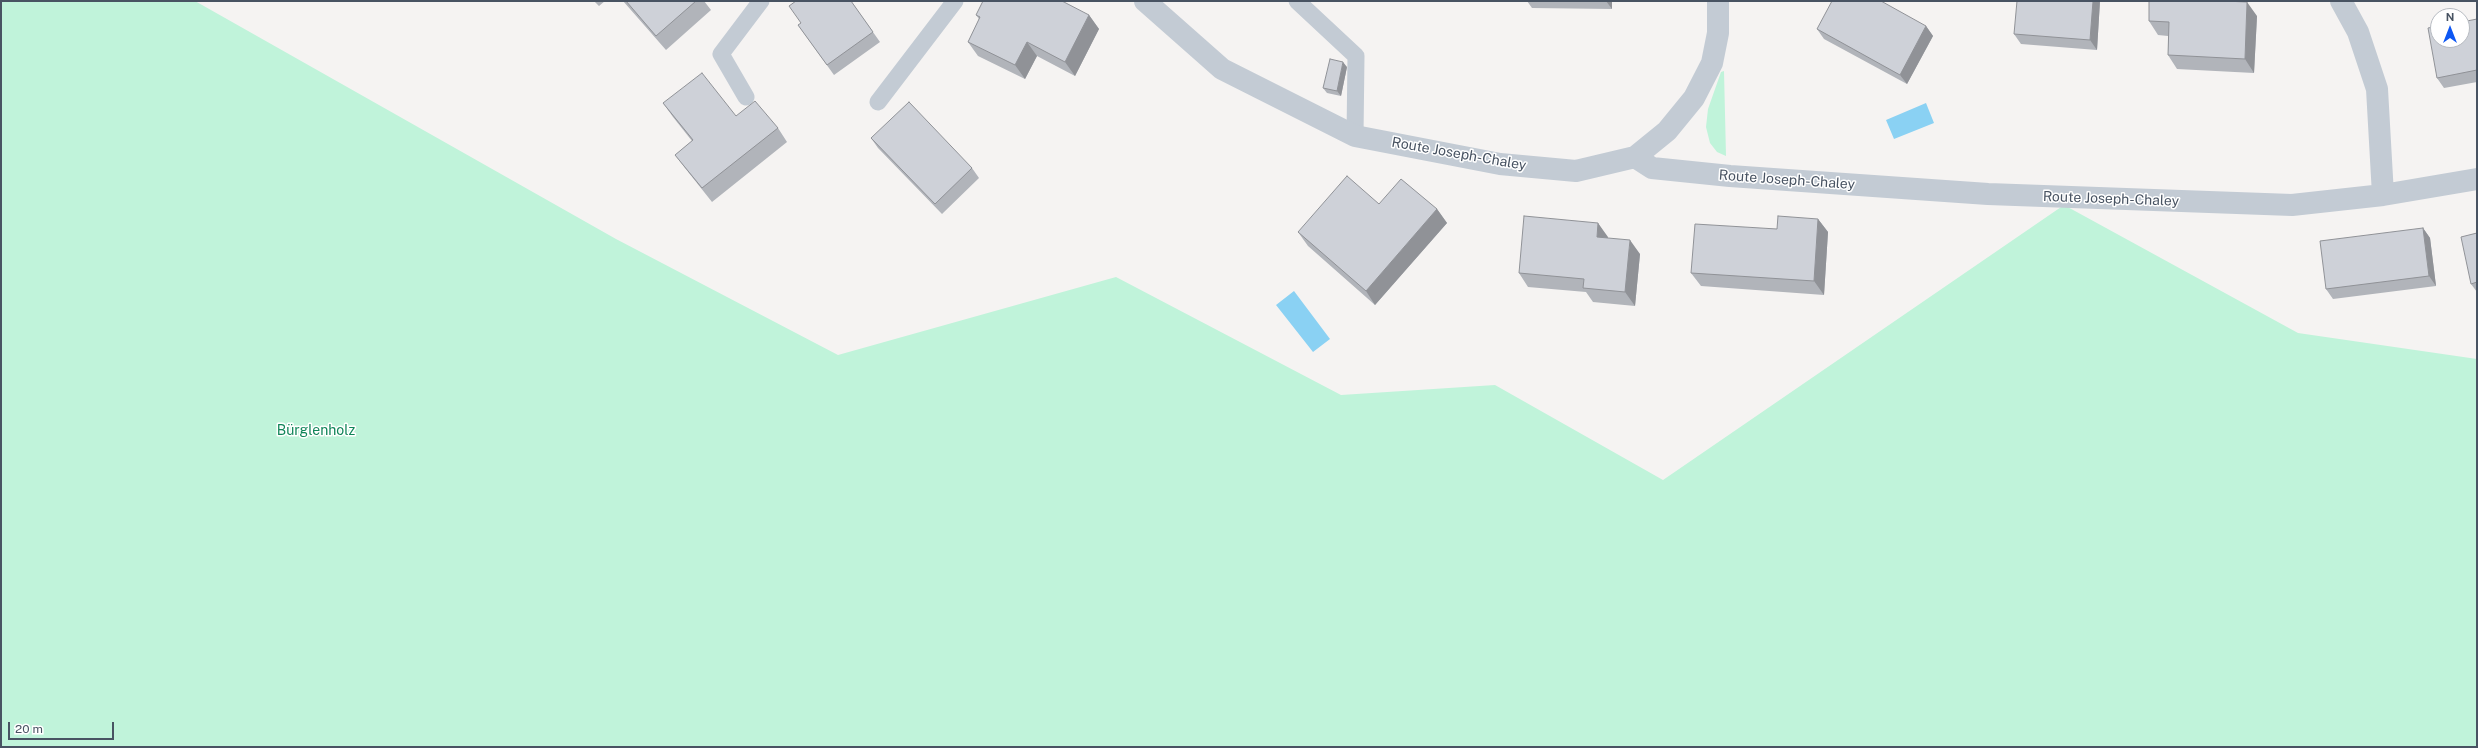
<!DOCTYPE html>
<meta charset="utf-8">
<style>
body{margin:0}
#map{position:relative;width:2478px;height:748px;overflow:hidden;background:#f5f3f2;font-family:"Public Sans",sans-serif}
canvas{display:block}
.frame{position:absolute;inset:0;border:2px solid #485362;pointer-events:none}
.north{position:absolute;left:2430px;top:8px;width:40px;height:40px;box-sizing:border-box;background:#fff;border:1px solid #b6bac0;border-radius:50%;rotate:0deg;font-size:11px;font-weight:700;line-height:16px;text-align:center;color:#485362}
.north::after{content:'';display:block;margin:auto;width:14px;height:18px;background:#0e57f3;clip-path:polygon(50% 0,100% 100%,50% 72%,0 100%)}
.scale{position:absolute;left:8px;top:722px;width:106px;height:18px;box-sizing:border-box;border:2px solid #485362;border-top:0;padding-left:5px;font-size:12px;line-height:14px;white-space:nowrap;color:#485362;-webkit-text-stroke:3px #fff;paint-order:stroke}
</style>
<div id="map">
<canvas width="2478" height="748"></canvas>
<div class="frame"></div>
<div class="north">N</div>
<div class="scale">20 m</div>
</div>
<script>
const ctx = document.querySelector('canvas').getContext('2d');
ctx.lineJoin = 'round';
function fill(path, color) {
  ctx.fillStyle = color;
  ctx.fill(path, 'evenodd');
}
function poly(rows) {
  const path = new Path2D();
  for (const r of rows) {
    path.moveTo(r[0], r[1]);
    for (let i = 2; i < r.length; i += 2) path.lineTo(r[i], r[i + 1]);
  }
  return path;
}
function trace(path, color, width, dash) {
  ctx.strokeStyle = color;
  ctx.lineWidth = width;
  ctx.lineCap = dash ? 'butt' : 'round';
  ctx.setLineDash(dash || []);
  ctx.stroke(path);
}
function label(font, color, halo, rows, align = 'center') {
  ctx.font = font + ' "Public Sans",sans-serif';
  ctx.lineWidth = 3;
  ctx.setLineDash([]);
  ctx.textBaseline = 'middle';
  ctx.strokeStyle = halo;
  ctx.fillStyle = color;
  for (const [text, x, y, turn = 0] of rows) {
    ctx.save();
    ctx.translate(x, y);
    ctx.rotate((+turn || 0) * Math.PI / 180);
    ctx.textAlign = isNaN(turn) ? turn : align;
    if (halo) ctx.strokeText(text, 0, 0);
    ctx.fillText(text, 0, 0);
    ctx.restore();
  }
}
fill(poly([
 [1,1,195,1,616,239,838,355,1116,277,1341,395,1495,385,1663,480,2064,205,2298,333,2477,359,2477,747,1,747],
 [1724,71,1726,156,1717,152,1710,143,1706,127,1708,109,1721,72]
]), '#c0f3da');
fill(poly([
 [1926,103,1934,123,1894,139,1886,120],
 [1294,291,1330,339,1313,352,1276,305]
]), '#8ad1f3');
trace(poly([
 [1297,1,1356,56,1355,136],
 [746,97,721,54,761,1],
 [878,102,955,1]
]), '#c3cbd4', 17);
trace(poly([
 [1145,1,1222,69,1355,136,1500,164,1576,171,1635,157,1652,168,1730,176,1988,194,2292,205,2383,195,2477,179],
 [2341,1,2358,32,2377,89,2383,195],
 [1635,157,1667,131,1694,98,1712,63,1718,33,1718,1]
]), '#c3cbd4', 22);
fill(poly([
 [594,1,605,1,599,6],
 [623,1,704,1,711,10,666,50],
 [851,1,880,42,834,75,798,25],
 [1527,1,1612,1,1612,9,1532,8],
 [2100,1,2097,50,2021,44,2014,34],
 [976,15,1089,15,1099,29,1075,76,1037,56,1025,79,978,56,968,42,979,19],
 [2257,16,2254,73,2177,69,2168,55,2168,36,2158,35,2149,21],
 [2477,19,2477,82,2444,88,2437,78],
 [1926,26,1933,36,1907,84,1824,39,1817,29],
 [1347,67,1341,96,1327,93,1323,88],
 [663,103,736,116,778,128,787,142,712,202,685,168,675,155,692,141,673,117],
 [871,138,972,168,979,178,942,214,878,148],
 [1379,204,1437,209,1447,223,1375,305,1308,246,1298,232],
 [1818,219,1828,232,1824,295,1701,286,1691,273,1777,229],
 [1598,223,1607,238,1640,254,1635,306,1593,302,1586,292,1528,287,1519,273],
 [2423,228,2430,238,2436,286,2333,299,2326,289],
 [2477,233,2477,292,2471,284]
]), '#b1b4ba');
fill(poly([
 [1606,1,1612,1,1612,9],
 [2093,1,2100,1,2097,50,2090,40],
 [2247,2,2257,16,2254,73,2245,59],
 [1089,15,1099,29,1075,76,1065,62],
 [1926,26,1933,36,1907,84,1900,75],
 [1027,42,1037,56,1025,79,1015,65],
 [1343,62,1347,67,1341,96,1337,91],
 [1437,209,1447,223,1375,305,1366,291],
 [1818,219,1828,232,1824,295,1814,281],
 [1598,223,1608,237,1606,251,1597,237],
 [2423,228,2430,238,2436,286,2429,276],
 [1630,240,1640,254,1635,306,1625,292]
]), '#909297');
const building = poly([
 [626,1,696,1,656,36,626,1],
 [796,1,851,1,873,32,827,65,798,25,801,23,789,6,796,1],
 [983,1,1062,1,1089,15,1065,62,1027,42,1015,65,968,42,980,17,976,15,983,1],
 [1832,1,1881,1,1926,26,1900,75,1817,29,1832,1],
 [2017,1,2093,1,2090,40,2014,34,2017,1],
 [2149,1,2224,1,2247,2,2245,59,2168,55,2169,22,2149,21,2149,1],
 [2477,19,2477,70,2437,78,2428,28,2438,26,2438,40,2462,40,2462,22,2477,19],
 [1330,59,1343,62,1337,91,1323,88,1330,59],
 [702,73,736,116,755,101,778,128,702,188,675,155,693,140,663,103,702,73],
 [909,102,972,168,935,204,871,138,909,102],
 [1347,176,1379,204,1401,179,1437,209,1366,291,1298,232,1347,176],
 [1524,216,1598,223,1597,237,1630,240,1625,292,1583,288,1584,279,1519,273,1524,216],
 [1778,216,1818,219,1814,281,1691,273,1695,224,1777,229,1778,216],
 [2423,228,2429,276,2326,289,2320,241,2423,228],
 [2477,233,2477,282,2471,284,2461,237,2477,233]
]);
fill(building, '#ced1d8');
trace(building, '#909297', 1);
label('14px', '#485362', '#fff', [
 ["Route Joseph-Chaley",1459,154,10],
 ["Route Joseph-Chaley",1787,180,4],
 ["Route Joseph-Chaley",2111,199,2]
]);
label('14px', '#118559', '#fff', [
 ["Bürglenholz",316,431]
]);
</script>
